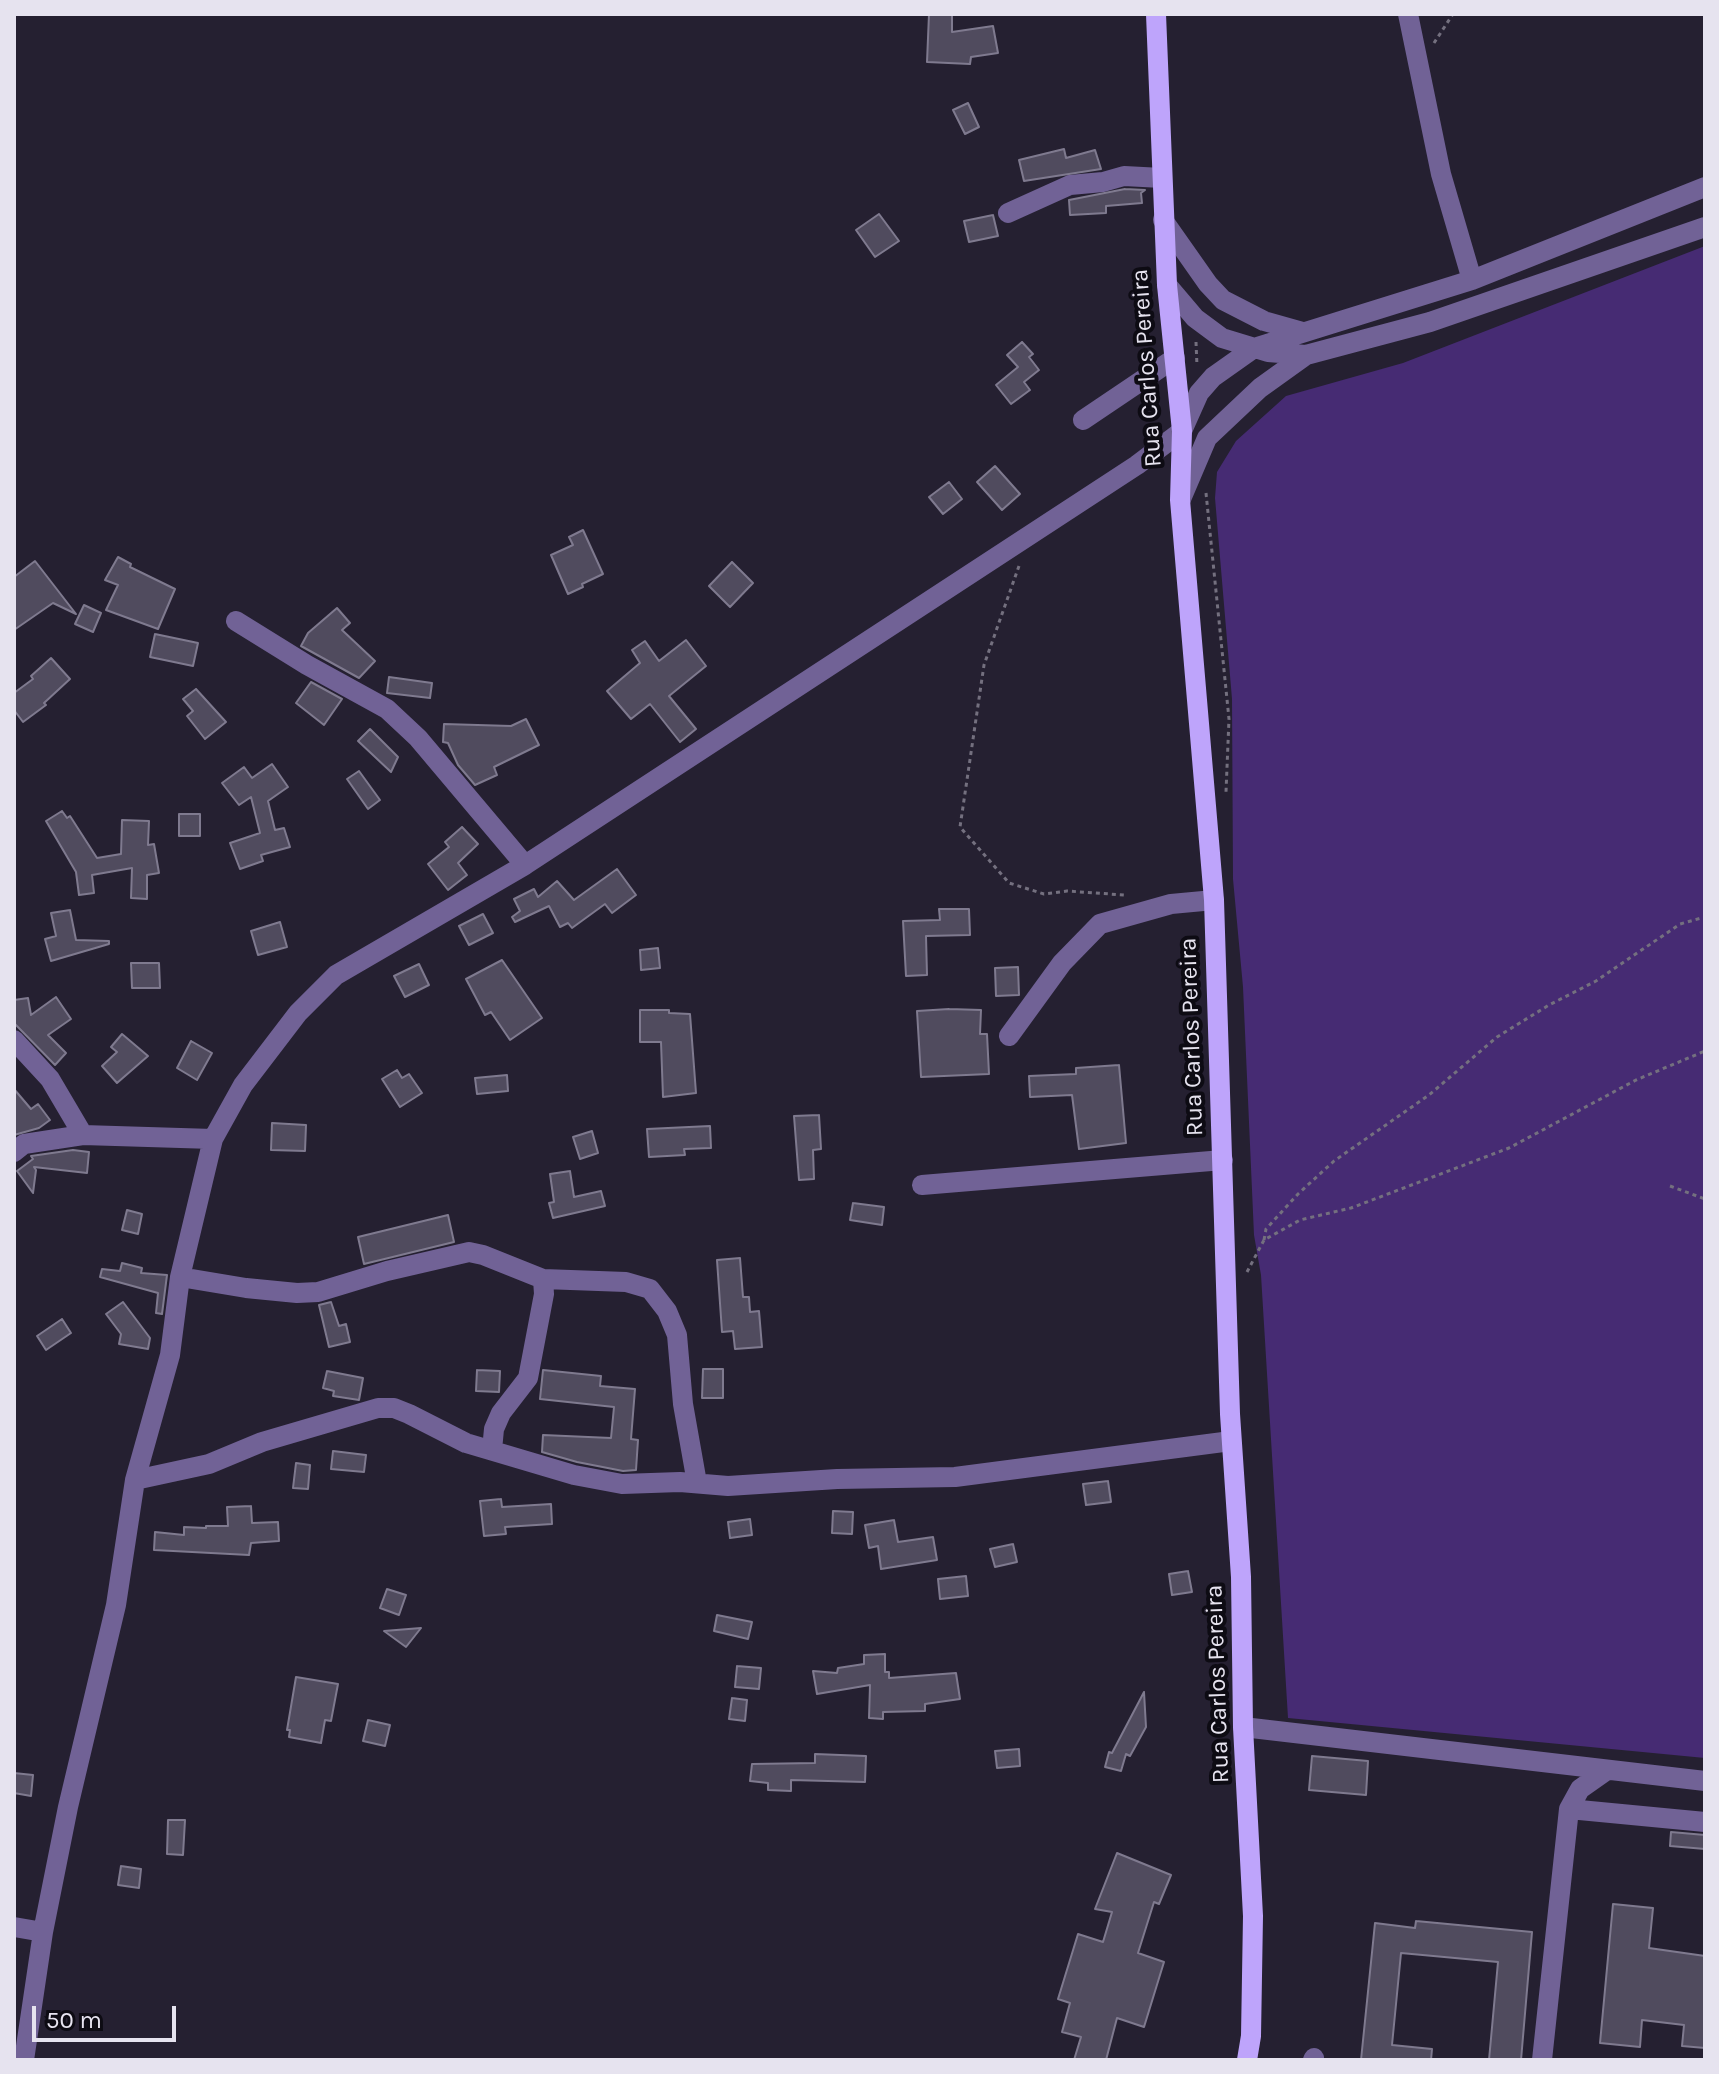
<!DOCTYPE html>
<style>
body{margin:0}
#map{position:relative;width:1719px;height:2074px;overflow:hidden;background:#252031;font-family:Karla,sans-serif}
canvas{display:block}
.frame{position:absolute;inset:0;border:16px solid #e6e3ef;pointer-events:none}
.scale{position:absolute;left:32px;top:2006px;width:144px;height:36px;box-sizing:border-box;border:4px solid #e6e3ef;border-top:0;padding-left:10px;font-size:24px;line-height:28px;white-space:nowrap;color:#e6e3ef;-webkit-text-stroke:6px #0d0b13;paint-order:stroke}
</style>
<div id="map">
<canvas width="1719" height="2074"></canvas>
<div class="frame"></div>
<div class="scale">50 m</div>
</div>
<script>
const ctx = document.querySelector('canvas').getContext('2d');
ctx.lineJoin = 'round';
function fill(path, color) {
  ctx.fillStyle = color;
  ctx.fill(path, 'evenodd');
}
function poly(rows) {
  const path = new Path2D();
  for (const r of rows) {
    path.moveTo(r[0], r[1]);
    for (let i = 2; i < r.length; i += 2) path.lineTo(r[i], r[i + 1]);
  }
  return path;
}
function trace(path, color, width, dash) {
  ctx.strokeStyle = color;
  ctx.lineWidth = width;
  ctx.lineCap = dash ? 'butt' : 'round';
  ctx.setLineDash(dash || []);
  ctx.stroke(path);
}
function label(font, color, halo, rows, align = 'center') {
  ctx.font = font + ' Karla,sans-serif';
  ctx.lineWidth = 8;
  ctx.setLineDash([]);
  ctx.textBaseline = 'middle';
  ctx.strokeStyle = halo;
  ctx.fillStyle = color;
  for (const [text, x, y, turn = 0] of rows) {
    ctx.save();
    ctx.translate(x, y);
    ctx.rotate((+turn || 0) * Math.PI / 180);
    ctx.textAlign = isNaN(turn) ? turn : align;
    if (halo) ctx.strokeText(text, 0, 0);
    ctx.fillText(text, 0, 0);
    ctx.restore();
  }
}
fill(poly([
 [1705,246,1705,1758,1288,1718,1261,1275,1254,1235,1243,987,1233,879,1232,699,1215,498,1217,472,1236,441,1286,396,1403,363]
]), '#462b73');
const building = poly([
 [929,14,952,14,952,32,993,26,998,53,971,57,970,64,927,62,929,14],
 [968,103,979,127,965,134,953,110,968,103],
 [1064,149,1066,158,1095,150,1101,169,1024,181,1019,160,1064,149],
 [1125,189,1145,190,1141,193,1142,203,1106,206,1106,213,1070,215,1069,200,1125,189],
 [879,214,899,241,875,257,856,230,879,214],
 [993,215,998,236,969,242,964,221,993,215],
 [1022,342,1033,354,1029,357,1039,370,1024,382,1030,390,1011,404,996,385,1018,367,1007,355,1022,342],
 [995,466,1020,494,1002,510,977,482,995,466],
 [949,482,962,499,943,514,929,497,949,482],
 [583,530,603,574,582,584,583,587,568,594,551,555,573,545,569,537,583,530],
 [118,557,131,564,130,567,175,589,158,629,106,610,118,585,105,580,118,557],
 [35,561,76,614,53,603,14,630,14,577,35,561],
 [732,562,753,583,730,607,709,586,732,562],
 [84,605,101,613,93,632,75,624,84,605],
 [337,608,350,623,342,630,375,661,359,678,301,646,308,633,337,608],
 [155,634,198,643,193,666,150,657,155,634],
 [686,640,706,666,669,696,696,729,680,742,650,704,631,719,607,691,640,663,632,650,645,641,659,661,686,640],
 [51,658,70,679,44,703,46,705,23,722,14,710,14,693,33,679,31,676,51,658],
 [389,677,432,683,430,698,387,693,389,677],
 [311,682,342,699,324,725,296,703,311,682],
 [196,689,226,722,205,739,187,716,193,711,183,699,196,689],
 [526,719,539,745,494,767,497,775,475,785,458,765,448,743,443,742,444,724,511,726,526,719],
 [370,729,398,757,391,772,358,741,370,729],
 [272,764,288,787,268,801,275,830,284,828,290,847,261,855,263,861,240,869,230,843,260,833,251,797,239,805,222,783,244,767,252,778,272,764],
 [359,771,380,800,368,809,347,779,359,771],
 [62,811,67,818,70,816,97,858,121,854,122,820,149,821,148,845,154,844,159,873,147,875,147,899,131,898,132,868,92,875,94,893,79,895,76,872,46,821,62,811],
 [179,814,200,814,200,836,179,836,179,814],
 [462,827,478,844,458,863,467,875,448,890,428,864,449,847,445,842,462,827],
 [617,869,636,895,612,913,605,904,572,928,568,923,560,927,549,906,515,922,512,917,520,911,514,899,534,889,538,897,557,881,574,900,617,869],
 [939,909,969,909,970,935,926,936,927,975,906,976,903,921,940,920,939,909],
 [70,910,76,940,109,941,109,944,51,961,45,939,56,936,51,913,70,910],
 [483,914,493,933,469,945,459,926,483,914],
 [280,922,287,947,258,955,251,931,280,922],
 [658,948,660,968,641,970,640,950,658,948],
 [502,960,542,1018,510,1040,491,1012,485,1015,466,979,502,960],
 [131,963,159,963,160,988,132,988,131,963],
 [419,964,429,985,405,997,394,976,419,964],
 [1018,967,1019,995,996,996,995,968,1018,967],
 [56,997,71,1019,48,1035,66,1053,55,1065,14,1023,14,1000,28,998,31,1015,56,997],
 [949,1009,981,1010,980,1034,987,1034,989,1074,921,1077,917,1011,949,1009],
 [640,1010,669,1010,669,1013,690,1014,696,1093,663,1097,661,1042,640,1042,640,1010],
 [122,1034,148,1056,117,1083,102,1066,117,1052,111,1047,122,1034],
 [191,1041,212,1053,197,1080,177,1068,191,1041],
 [1119,1065,1126,1143,1079,1149,1072,1095,1030,1097,1029,1076,1076,1074,1076,1068,1119,1065],
 [397,1070,402,1078,409,1074,422,1093,400,1107,382,1079,397,1070],
 [507,1075,508,1091,477,1094,475,1078,507,1075],
 [14,1089,31,1109,38,1104,50,1120,39,1128,14,1135,14,1089],
 [819,1115,821,1149,813,1150,814,1179,799,1180,794,1116,819,1115],
 [272,1123,306,1125,305,1151,271,1150,272,1123],
 [710,1126,711,1148,684,1149,685,1155,649,1157,647,1129,710,1126],
 [592,1131,598,1153,580,1159,573,1137,592,1131],
 [73,1150,89,1152,87,1173,34,1167,36,1170,33,1193,17,1171,33,1159,31,1156,73,1150],
 [570,1171,574,1197,601,1191,605,1206,553,1218,549,1203,554,1202,550,1174,570,1171],
 [853,1203,884,1207,882,1225,850,1220,853,1203],
 [127,1210,142,1214,138,1234,122,1230,127,1210],
 [448,1215,454,1242,364,1264,358,1237,448,1215],
 [740,1258,743,1297,749,1297,750,1312,759,1311,762,1347,735,1349,733,1331,722,1332,717,1260,740,1258],
 [122,1263,142,1268,141,1273,167,1275,162,1314,156,1313,158,1293,100,1277,102,1269,120,1271,122,1263],
 [123,1302,150,1338,148,1349,119,1344,121,1334,106,1314,123,1302],
 [331,1302,339,1326,346,1324,350,1342,329,1347,319,1305,331,1302],
 [62,1319,71,1333,46,1350,37,1336,62,1319],
 [703,1369,723,1369,723,1398,702,1398,703,1369],
 [477,1370,500,1371,499,1392,476,1391,477,1370],
 [543,1370,601,1376,600,1386,635,1389,631,1439,638,1440,636,1470,623,1471,577,1462,542,1452,543,1435,611,1438,614,1407,540,1399,543,1370],
 [327,1371,363,1378,359,1400,333,1396,334,1391,323,1388,327,1371],
 [333,1451,366,1455,364,1472,331,1469,333,1451],
 [296,1463,310,1465,308,1489,293,1488,296,1463],
 [1108,1481,1111,1502,1086,1505,1083,1484,1108,1481],
 [501,1499,502,1507,551,1504,552,1524,505,1527,506,1534,484,1536,480,1501,501,1499],
 [251,1506,252,1523,278,1522,279,1541,251,1543,249,1555,154,1550,155,1532,184,1535,184,1527,206,1528,206,1526,228,1526,227,1507,251,1506],
 [833,1511,853,1512,852,1534,832,1533,833,1511],
 [750,1519,752,1535,730,1538,728,1522,750,1519],
 [894,1520,898,1542,933,1537,937,1560,881,1569,878,1546,869,1548,865,1525,894,1520],
 [1013,1544,1017,1562,995,1567,990,1549,1013,1544],
 [1188,1571,1192,1592,1172,1595,1169,1574,1188,1571],
 [966,1576,968,1596,940,1599,938,1579,966,1576],
 [387,1589,406,1595,399,1615,380,1608,387,1589],
 [717,1615,752,1622,748,1639,714,1631,717,1615],
 [421,1628,406,1647,384,1631,421,1628],
 [885,1654,885,1672,889,1672,889,1678,956,1673,960,1699,925,1704,925,1711,883,1712,883,1719,869,1718,870,1685,817,1694,813,1671,837,1673,838,1668,864,1664,864,1655,885,1654],
 [737,1666,761,1668,759,1689,735,1687,737,1666],
 [296,1677,338,1684,331,1721,325,1720,321,1743,289,1737,290,1730,287,1730,296,1677],
 [1144,1692,1146,1727,1130,1756,1126,1754,1121,1771,1105,1767,1109,1752,1112,1753,1144,1692],
 [732,1698,747,1700,745,1721,729,1719,732,1698],
 [368,1720,390,1725,385,1746,363,1741,368,1720],
 [1019,1749,1020,1766,997,1768,995,1751,1019,1749],
 [815,1754,866,1756,865,1782,791,1780,791,1791,768,1790,768,1783,750,1781,752,1764,815,1763,815,1754],
 [1312,1756,1368,1761,1366,1795,1309,1790,1312,1756],
 [14,1773,33,1775,31,1796,14,1793,14,1773],
 [168,1820,185,1820,183,1855,167,1854,168,1820],
 [1671,1832,1705,1835,1705,1849,1670,1846,1671,1832],
 [1117,1853,1171,1875,1159,1904,1154,1902,1138,1953,1164,1962,1144,2027,1117,2018,1106,2060,1074,2060,1081,2037,1062,2032,1070,2003,1058,1999,1078,1934,1103,1942,1112,1912,1095,1909,1117,1853],
 [121,1866,141,1869,139,1888,118,1885,121,1866],
 [1613,1904,1653,1908,1649,1948,1705,1956,1705,2048,1682,2046,1684,2025,1642,2020,1640,2047,1600,2043,1613,1904],
 [1416,1921,1532,1932,1521,2060,1489,2060,1498,1962,1401,1953,1392,2045,1432,2049,1431,2060,1361,2060,1375,1923,1415,1928,1416,1921]
]);
fill(building, '#504b5e');
trace(building, '#7f7a8f', 2);
trace(poly([
 [1434,43,1453,14],
 [1196,342,1197,366],
 [1206,493,1229,719,1226,792],
 [1019,566,984,665,960,827,1009,883,1044,894,1067,891,1124,895],
 [1670,1186,1705,1199],
 [1264,1240,1266,1229,1298,1194,1334,1161,1429,1095,1497,1037,1549,1005,1596,981,1680,924,1705,917],
 [1247,1272,1264,1240,1300,1220,1351,1208,1509,1148,1636,1080,1705,1051]
]), '#74707f', 3, [4, 4]);
trace(poly([
 [1408,14,1441,174,1472,280],
 [1008,213,1070,185,1103,182,1124,176,1162,178],
 [1163,220,1208,284,1223,300,1264,321,1303,332],
 [1167,285,1195,318,1222,338,1268,352,1306,355,1430,322,1705,227],
 [1083,420,1175,358],
 [1181,499,1207,438,1260,388,1306,355],
 [236,621,307,665,387,709,418,738,525,865],
 [1009,1036,1062,963,1100,924,1171,904,1214,900],
 [14,1040,50,1079,83,1135],
 [14,1152,24,1144,83,1135,213,1139],
 [922,1185,1223,1160],
 [180,1277,246,1288,297,1293,318,1292,387,1271,469,1252,483,1255,543,1279,626,1282,650,1289,667,1311,677,1335,683,1404,697,1483],
 [492,1450,494,1429,501,1413,528,1378,544,1294,543,1279],
 [135,1480,209,1464,262,1442,378,1408,394,1408,409,1414,466,1443,574,1475,622,1484,680,1482,728,1486,837,1479,955,1477,1231,1441],
 [1243,1727,1705,1781],
 [1569,1809,1705,1822],
 [14,1927,43,1932],
 [24,2060,43,1932,68,1807,116,1605,135,1480,170,1355,180,1277,213,1139,243,1085,298,1013,336,975,525,865,1137,465,1182,431,1199,393,1213,377,1254,348,1472,280,1705,187],
 [1313,2060,1314,2058],
 [1542,2060,1569,1809,1580,1789,1607,1770]
]), '#716296', 20);
trace(poly([
 [1156,14,1167,285,1182,431,1180,500,1214,900,1230,1414,1241,1577,1243,1727,1253,1916,1251,2036,1247,2060]
]), '#bea4fb', 20);
label('24px', '#e6e3ef', '#0d0b13', [
 ["Rua Carlos Pereira",1147,368,-94],
 ["Rua Carlos Pereira",1192,1037,-92],
 ["Rua Carlos Pereira",1218,1684,-92]
]);
</script>
